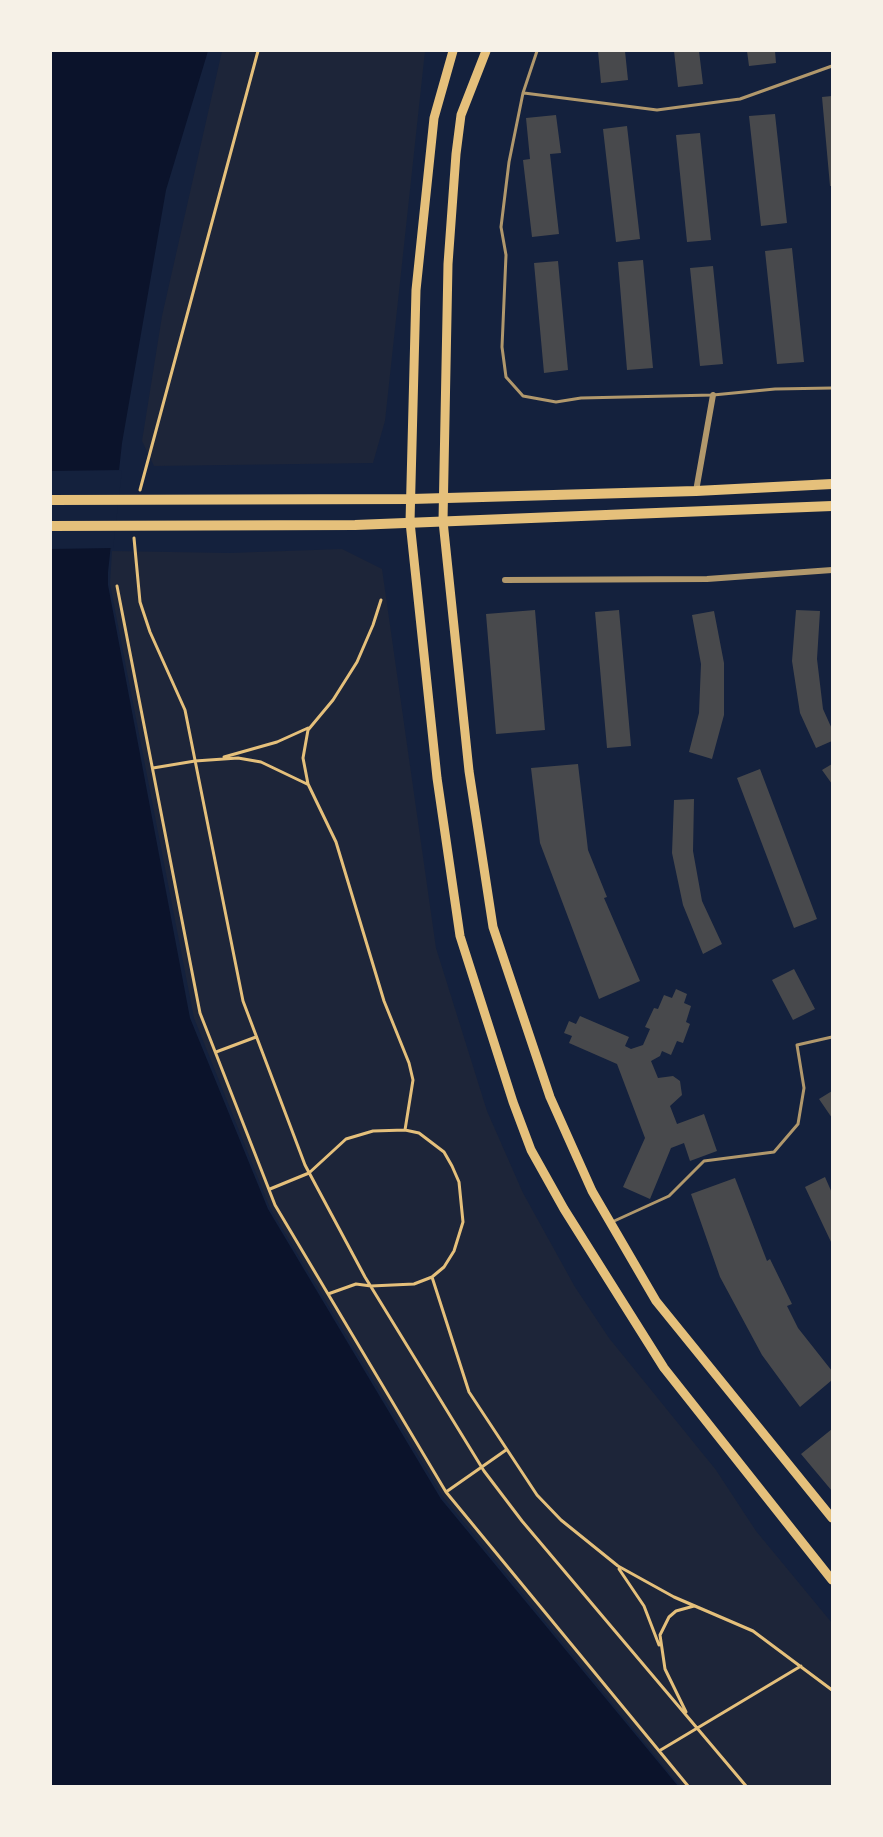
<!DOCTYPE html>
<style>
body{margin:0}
#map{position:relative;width:883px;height:1837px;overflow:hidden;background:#14213d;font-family:Jost,sans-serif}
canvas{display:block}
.frame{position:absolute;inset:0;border:52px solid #f6f1e7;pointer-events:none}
</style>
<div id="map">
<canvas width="883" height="1837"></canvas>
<div class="frame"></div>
</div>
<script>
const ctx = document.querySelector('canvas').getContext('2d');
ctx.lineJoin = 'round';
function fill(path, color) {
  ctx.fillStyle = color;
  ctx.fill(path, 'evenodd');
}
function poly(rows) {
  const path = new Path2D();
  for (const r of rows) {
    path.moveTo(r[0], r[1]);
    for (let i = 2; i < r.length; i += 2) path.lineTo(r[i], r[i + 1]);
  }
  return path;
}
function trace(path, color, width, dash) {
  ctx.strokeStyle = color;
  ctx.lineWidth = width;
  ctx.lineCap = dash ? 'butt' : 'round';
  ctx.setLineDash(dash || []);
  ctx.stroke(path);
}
fill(poly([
 [222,51,425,51,385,421,373,463,154,466,142,441,162,316],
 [342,549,382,569,436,948,487,1111,523,1193,575,1287,609,1338,716,1470,756,1531,832,1623,832,1786,680,1786,443,1497,270,1208,194,1018,110,584,112,551,229,553]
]), '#1d2539');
fill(poly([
 [51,51,208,51,166,190,122,443,108,572,108,585,190,1018,268,1209,441,1499,678,1786,51,1786]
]), '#0b132b');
fill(poly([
 [122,470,113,548,51,549,51,471]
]), '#14213d');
fill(poly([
 [598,51,625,51,628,80,601,83],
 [674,51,699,51,703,84,678,87],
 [747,51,775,51,776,63,749,66],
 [832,96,832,186,830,186,822,97],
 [775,114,787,223,761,226,749,116],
 [556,115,561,153,550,154,559,234,532,237,523,160,530,159,526,118],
 [627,126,640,239,616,242,603,129],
 [700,133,711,240,687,242,676,135],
 [792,248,804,362,777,364,765,251],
 [643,260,653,368,627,370,618,262],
 [558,261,568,370,544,373,534,263],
 [713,266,723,364,700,366,690,268],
 [535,610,545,730,496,734,486,614],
 [619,610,631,746,607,748,595,612],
 [796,610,820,611,817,659,823,709,832,729,832,741,816,748,800,713,792,661],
 [714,611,724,663,724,715,712,759,689,752,699,713,701,664,692,615],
 [578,764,588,850,607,897,604,898,640,981,599,999,540,843,531,768],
 [832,764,832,784,822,770],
 [760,769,817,919,794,928,737,778],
 [694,799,693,851,702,901,722,944,703,954,683,905,672,853,674,800],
 [794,969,815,1009,793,1020,772,980],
 [676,989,687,994,684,1003,691,1006,686,1022,690,1024,683,1043,677,1041,671,1055,662,1051,660,1056,651,1061,658,1078,673,1076,680,1081,682,1095,670,1106,677,1124,704,1114,717,1151,690,1161,684,1143,671,1148,650,1199,623,1187,645,1138,617,1064,569,1043,572,1036,564,1033,569,1021,576,1024,580,1016,629,1037,625,1046,631,1049,643,1045,650,1029,645,1027,654,1008,658,1009,664,995,672,998],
 [832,1091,832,1118,819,1099],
 [825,1177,832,1193,832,1244,805,1187],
 [735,1178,767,1261,770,1259,792,1304,787,1306,798,1328,832,1371,832,1380,800,1407,762,1355,720,1277,691,1194],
 [832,1429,832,1491,801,1454]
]), '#48494c');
trace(poly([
 [140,490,258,51],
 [134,538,140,602,150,632,185,710,243,1001,305,1165,365,1277,484,1471,522,1521,746,1786],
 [117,586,200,1013,275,1205,446,1492,688,1786],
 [381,600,373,625,357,662,333,700,308,730,303,758,308,784,336,842,384,1001,409,1063,413,1080,405,1130],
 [224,757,277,742,308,728],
 [153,768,195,761,238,758,261,762,307,784],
 [216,1052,256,1037],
 [270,1189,309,1173,346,1139,373,1131,405,1130,419,1133,444,1152,452,1166,459,1182,463,1222,454,1251,444,1267,432,1277,414,1284,371,1286,356,1284,328,1294],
 [432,1277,469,1392,537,1495,561,1520,618,1566,674,1597,753,1631,832,1690],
 [446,1492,506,1450],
 [619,1569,644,1606,659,1645],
 [686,1712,665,1669,660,1635,669,1617,676,1611,694,1606],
 [659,1751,801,1666]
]), '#e5c07b', 3);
trace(poly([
 [537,51,523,93,509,162,501,227,506,255,502,347,506,377,523,396,556,402,581,398,713,395,775,389,832,388],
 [524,93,657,110,740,99,832,66],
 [612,1222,669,1196,704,1161,774,1152,798,1124,804,1088,797,1045,832,1037]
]), '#b1986c', 3);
trace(poly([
 [696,491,713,395],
 [505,580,707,579,832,570]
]), '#b1986c', 6);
trace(poly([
 [453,51,434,118,416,290,410,522,437,778,460,936,513,1102,531,1150,564,1209,664,1368,832,1580],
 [486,51,461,115,456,154,448,264,443,521,469,771,493,927,550,1097,592,1191,656,1301,832,1518]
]), '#e5c07b', 9);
trace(poly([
 [51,500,411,499,696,491,832,484],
 [51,526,355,525,832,506]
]), '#e5c07b', 10);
</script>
